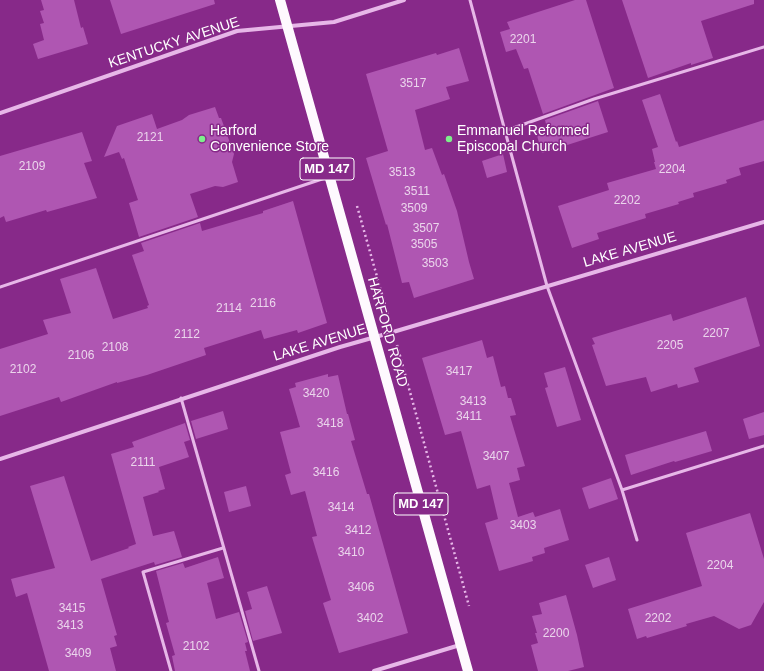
<!DOCTYPE html>
<style>
body{margin:0}
canvas{display:block;background:#872989}
</style>
<canvas width="764" height="671"></canvas>
<script>
const ctx = document.querySelector('canvas').getContext('2d');
ctx.lineJoin = 'round';
function fill(path, color) {
  ctx.fillStyle = color;
  ctx.fill(path, 'evenodd');
}
function poly(rows) {
  const path = new Path2D();
  for (const r of rows) {
    path.moveTo(r[0], r[1]);
    for (let i = 2; i < r.length; i += 2) path.lineTo(r[i], r[i + 1]);
  }
  return path;
}
function trace(path, color, width, dash) {
  ctx.strokeStyle = color;
  ctx.lineWidth = width;
  ctx.lineCap = dash ? 'butt' : 'round';
  ctx.setLineDash(dash || []);
  ctx.stroke(path);
}
function label(font, color, halo, rows, align = 'center') {
  ctx.font = font + ' Arial,sans-serif';
  ctx.lineWidth = 3;
  ctx.setLineDash([]);
  ctx.textBaseline = 'middle';
  ctx.strokeStyle = halo;
  ctx.fillStyle = color;
  for (const [text, x, y, turn = 0] of rows) {
    ctx.save();
    ctx.translate(x, y);
    ctx.rotate((+turn || 0) * Math.PI / 180);
    ctx.textAlign = isNaN(turn) ? turn : align;
    if (halo) ctx.strokeText(text, 0, 0);
    ctx.fillText(text, 0, 0);
    ctx.restore();
  }
}
fill(poly([
 [41,0,74,0,81,28,83,27,88,44,38,59,33,44,44,40,40,24,44,23,40,11,44,10],
 [110,0,214,0,215,4,121,34],
 [575,0,586,0,614,88,543,114,528,68,524,69,516,49,506,52,500,32,510,29,507,22],
 [622,0,754,0,754,4,701,21,713,58,691,65,691,63,648,78],
 [459,48,469,81,446,87,450,99,415,110,425,150,432,148,442,175,444,174,457,211,469,262,474,279,414,298,409,282,402,283,387,224,386,225,366,158,388,151,366,74,436,53,437,55],
 [660,94,676,142,677,141,679,147,764,120,764,161,739,168,741,175,726,180,727,183,693,193,694,197,678,202,679,204,645,214,646,218,597,233,599,239,572,248,558,206,609,190,607,183,656,169,654,162,655,162,652,149,658,147,642,100],
 [598,101,608,132,542,153,536,132,547,128,545,120],
 [215,107,219,118,221,118,234,154,232,162,238,182,223,187,215,186,190,194,198,217,139,237,129,203,138,200,124,158,122,159,119,152,104,157,117,126,152,114,157,129,182,120,189,115],
 [82,132,92,161,84,163,97,198,47,212,46,210,6,222,4,216,0,218,0,156],
 [503,154,507,172,487,178,482,161],
 [293,201,327,323,298,333,297,330,264,339,261,330,204,348,206,355,147,375,117,383,117,382,61,402,59,397,0,416,0,349,48,334,43,320,71,313,60,279,96,268,113,319,148,308,147,306,149,305,132,255,144,251,141,243,200,223,202,231,263,213,263,211],
 [746,297,760,346,694,368,699,382,678,388,677,384,651,392,646,377,606,386,592,345,595,344,592,338,671,314,673,321],
 [482,340,487,358,493,356,501,387,505,386,508,398,511,398,516,415,510,416,525,466,517,468,520,480,509,483,518,517,533,512,535,517,560,509,569,540,544,548,545,553,532,557,533,561,499,571,485,523,498,519,490,485,477,489,461,431,445,435,422,358],
 [565,367,581,420,557,427,545,388,548,387,544,373],
 [328,374,328,377,338,375,347,414,348,414,355,440,351,441,367,494,369,494,408,633,339,653,323,603,331,600,312,537,317,536,305,491,291,495,285,475,291,473,280,432,300,427,289,389,296,387,295,383],
 [223,411,228,429,196,439,191,421],
 [764,412,764,435,749,439,743,419],
 [185,423,190,440,184,442,189,457,159,467,165,489,158,491,159,492,143,497,153,536,174,531,182,557,155,565,154,562,101,579,117,635,114,636,117,646,110,648,116,671,49,671,27,593,16,597,11,579,55,568,30,486,64,476,91,561,129,548,128,547,136,544,111,454,134,447,132,442],
 [706,431,712,451,675,462,674,461,631,475,625,455],
 [611,478,618,499,589,509,582,488],
 [246,486,251,506,229,512,224,492],
 [750,513,764,559,764,602,751,625,739,629,714,616,686,624,687,626,647,638,646,636,637,639,628,609,702,586,686,533],
 [218,557,224,578,207,583,216,619,239,612,248,642,245,643,247,651,245,651,250,671,175,671,172,656,175,655,166,623,169,622,156,571,183,563,185,568],
 [609,557,616,580,593,588,585,565],
 [267,586,282,633,253,641,245,611,252,609,247,592],
 [566,595,577,635,584,667,568,671,538,671,531,645,538,643,535,633,537,633,532,616,542,614,539,603]
]), '#af56b2');
trace(poly([
 [357,206,389,319],
 [397,345,469,606]
]), '#e7b7e8', 2.5, [2, 3]);
trace(poly([
 [470,0,505,131],
 [0,287,328,177],
 [181,398,259,671],
 [622,490,764,446],
 [637,540,622,490,547,286,505,131,594,99,764,47],
 [171,671,143,572,223,548]
]), '#e7b7e8', 3);
trace(poly([
 [0,113,237,31,334,22,404,0],
 [0,459,340,347,393,332,764,222],
 [374,671,460,645]
]), '#e7b7e8', 4);
trace(poly([
 [280,0,468,671]
]), '#fef9fe', 10);
for (const [x, y, r, color] of [
 [202,139,4,"#7eef8c"],
 [449,139,4,"#7eef8c"]
]) {
  const dot = new Path2D();
  dot.arc(x, y, r, 0, 2 * Math.PI);
  ctx.fillStyle = color;
  ctx.fill(dot);
  trace(dot, '#872989', 1.5);
}
label('12px', '#ebd5ec', null, [
 ["2201",523,40],
 ["3517",413,84],
 ["2121",150,138],
 ["2109",32,167],
 ["2204",672,170],
 ["3513",402,173],
 ["3511",417,192],
 ["2202",627,201],
 ["3509",414,209],
 ["3507",426,229],
 ["3505",424,245],
 ["3503",435,264],
 ["2116",263,304],
 ["2114",229,309],
 ["2207",716,334],
 ["2112",187,335],
 ["2205",670,346],
 ["2108",115,348],
 ["2106",81,356],
 ["2102",23,370],
 ["3417",459,372],
 ["3420",316,394],
 ["3413",473,402],
 ["3411",469,417],
 ["3418",330,424],
 ["3407",496,457],
 ["2111",143,463],
 ["3416",326,473],
 ["3414",341,508],
 ["3403",523,526],
 ["3412",358,531],
 ["3410",351,553],
 ["2204",720,566],
 ["3406",361,588],
 ["3415",72,609],
 ["3402",370,619],
 ["2202",658,619],
 ["3413",70,626],
 ["2200",556,634],
 ["2102",196,647],
 ["3409",78,654]
]);
for (const [x, y, w] of [
 [327,169,54],
 [421,504,54]
]) {
  const box = new Path2D();
  box.roundRect(x - w / 2, y - 11, w, 22, 3);
  ctx.fillStyle = '#872989';
  ctx.fill(box);
  trace(box, '#fff', 1);
}
label('bold 13px', '#fff', null, [
 ["MD 147",327,169],
 ["MD 147",421,504]
]);
label('14px', '#fff', '#872989', [
 ["KENTUCKY AVENUE",174,43,-18],
 ["LAKE AVENUE",630,250,-16],
 ["HARFORD ROAD",387,332,74],
 ["LAKE AVENUE",320,343,-17]
]);
label('14px', '#fff', '#872989', [
 ["Harford",210,131],
 ["Convenience Store",210,147],
 ["Emmanuel Reformed",457,131],
 ["Episcopal Church",457,147]
], 'left');
</script>
